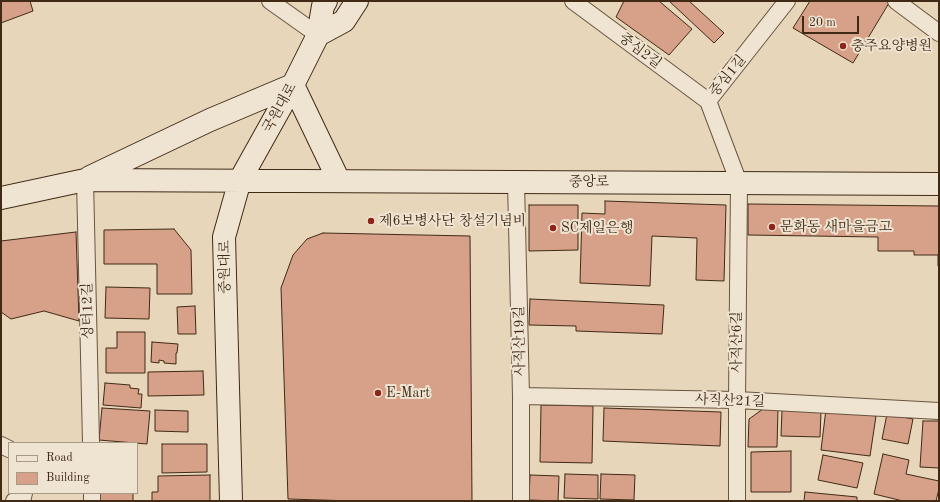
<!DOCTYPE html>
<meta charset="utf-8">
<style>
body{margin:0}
#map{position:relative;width:940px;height:502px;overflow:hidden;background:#e7d6ba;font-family:"Old Standard TT",serif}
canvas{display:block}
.frame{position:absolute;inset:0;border:2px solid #402a16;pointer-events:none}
.legend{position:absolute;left:8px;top:442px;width:130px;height:52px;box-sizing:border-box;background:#efe4d2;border:1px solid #a99a87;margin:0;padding:5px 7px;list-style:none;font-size:12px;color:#402a16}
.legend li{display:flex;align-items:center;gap:8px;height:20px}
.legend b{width:20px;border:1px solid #a99a87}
.scale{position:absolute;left:802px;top:16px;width:57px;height:18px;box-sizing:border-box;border:2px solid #402a16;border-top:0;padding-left:5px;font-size:12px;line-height:14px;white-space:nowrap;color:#402a16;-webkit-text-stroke:3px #efe4d2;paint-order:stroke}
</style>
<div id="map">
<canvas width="940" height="502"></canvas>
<div class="frame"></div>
<ul class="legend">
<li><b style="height:5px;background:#efe4d2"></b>Road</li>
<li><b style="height:11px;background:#d6a089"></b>Building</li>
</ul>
<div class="scale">20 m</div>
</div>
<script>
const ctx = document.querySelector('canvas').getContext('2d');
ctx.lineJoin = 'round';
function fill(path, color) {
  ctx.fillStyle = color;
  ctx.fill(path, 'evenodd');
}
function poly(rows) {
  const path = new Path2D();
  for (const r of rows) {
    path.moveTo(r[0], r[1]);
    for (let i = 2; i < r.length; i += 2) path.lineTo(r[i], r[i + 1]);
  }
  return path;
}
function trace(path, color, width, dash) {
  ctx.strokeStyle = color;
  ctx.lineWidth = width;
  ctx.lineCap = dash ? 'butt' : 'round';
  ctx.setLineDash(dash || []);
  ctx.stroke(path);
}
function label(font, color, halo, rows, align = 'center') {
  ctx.font = font + ' "Old Standard TT","Noto Serif KR",serif';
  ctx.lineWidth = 4;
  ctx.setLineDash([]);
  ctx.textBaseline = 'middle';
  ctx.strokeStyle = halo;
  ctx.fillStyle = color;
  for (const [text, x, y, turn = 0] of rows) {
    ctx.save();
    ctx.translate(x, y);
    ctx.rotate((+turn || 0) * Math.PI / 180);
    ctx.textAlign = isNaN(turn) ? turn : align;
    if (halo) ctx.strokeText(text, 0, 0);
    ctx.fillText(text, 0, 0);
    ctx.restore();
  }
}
const building = poly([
 [1,1,30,1,33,11,1,23,1,1],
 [624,1,659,1,692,29,669,55,616,17,624,1],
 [669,1,689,1,724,33,714,43,669,1],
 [810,1,886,1,889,3,853,63,793,28,810,1],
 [605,201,726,205,724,281,696,280,697,238,652,236,650,286,580,283,582,213,605,214,605,201],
 [748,204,939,206,939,266,938,266,938,255,914,255,914,251,878,251,878,237,748,235,748,204],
 [529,205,578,205,578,250,529,251,529,205],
 [174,229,191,250,192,294,157,294,157,264,104,264,104,230,174,229],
 [76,232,79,321,44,311,11,319,1,312,1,241,76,232],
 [323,233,470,236,472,501,354,501,288,499,281,288,293,255,307,239,323,233],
 [106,287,150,288,149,319,105,318,106,287],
 [530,299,664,305,662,334,576,331,576,326,529,325,530,299],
 [195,306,196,334,178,334,177,307,195,306],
 [117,332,145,332,145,373,106,373,106,348,117,348,117,332],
 [152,342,178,344,177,353,176,353,176,364,164,363,164,361,159,360,159,363,151,362,152,342],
 [203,371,204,395,148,396,148,372,203,371],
 [105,383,130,385,130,388,139,389,138,394,142,394,141,408,103,405,105,383],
 [541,405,593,406,592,463,540,462,541,405],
 [102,408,150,411,147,444,99,440,102,408],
 [604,408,721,412,720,446,603,441,604,408],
 [763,409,778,409,777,447,748,447,749,419,763,409],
 [826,409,876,416,870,456,821,450,826,409],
 [155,410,188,411,188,432,155,431,155,410],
 [782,410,821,412,820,437,781,436,782,410],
 [887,414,913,419,908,444,882,439,887,414],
 [923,421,939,421,939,468,920,467,923,421],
 [162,444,207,444,207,472,162,473,162,444],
 [791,451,791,492,751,492,751,452,791,451],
 [883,454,909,460,906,474,939,481,939,489,936,501,903,501,874,494,883,454],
 [823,455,863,463,857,488,818,480,823,455],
 [565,474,598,475,598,499,564,498,565,474],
 [601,474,635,475,634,500,600,499,601,474],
 [210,475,210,501,152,501,152,492,158,492,158,476,210,475],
 [530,475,559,476,558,501,529,500,530,475],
 [805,492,857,497,857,501,804,501,805,492],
 [98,493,133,493,133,501,98,501,98,493]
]);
fill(building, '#d6a089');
trace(building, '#402a16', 1);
const street = poly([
 [270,1,318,35],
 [573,1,708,101],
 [896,1,939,33],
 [85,180,91,443],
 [516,182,521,396,521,501],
 [521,396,737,400,939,411],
 [1,445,9,449],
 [92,493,92,501],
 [14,501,23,497,24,493],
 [737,501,737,400,739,183,708,101,787,1]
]);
const secondary = poly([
 [318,35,344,21,357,1],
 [293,85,339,181],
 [90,177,210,120,293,85],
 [1,198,85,180,939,184],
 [231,501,224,237,240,180,293,85,318,35,323,6,326,1]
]);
trace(street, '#6a553f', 18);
trace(secondary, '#402a16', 24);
trace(street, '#efe4d2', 16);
trace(secondary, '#efe4d2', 22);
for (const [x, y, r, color] of [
 [843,46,4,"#8f2418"],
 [371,221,4,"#8f2418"],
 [772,227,4,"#8f2418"],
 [553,228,4,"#8f2418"],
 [378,393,4,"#8f2418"]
]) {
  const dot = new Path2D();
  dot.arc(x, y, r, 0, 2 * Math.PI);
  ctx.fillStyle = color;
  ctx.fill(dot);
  trace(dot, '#efe4d2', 1.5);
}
label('14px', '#402a16', '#efe4d2', [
 ["충주요양병원",851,46],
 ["제6보병사단 창설기념비",379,221],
 ["문화동 새마을금고",780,227],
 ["SC제일은행",561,228],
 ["E-Mart",386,393]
], 'left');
label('14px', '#402a16', '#efe4d2', [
 ["중심2길",640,51,37],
 ["중심1길",728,76,-51],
 ["국원대로",280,108,-61],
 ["중앙로",589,182],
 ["중원대로",225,267,-90],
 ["성터12길",88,311,-91],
 ["사직산19길",520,341,-91],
 ["사직산6길",737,342,-90],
 ["사직산21길",730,401,2]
]);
</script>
